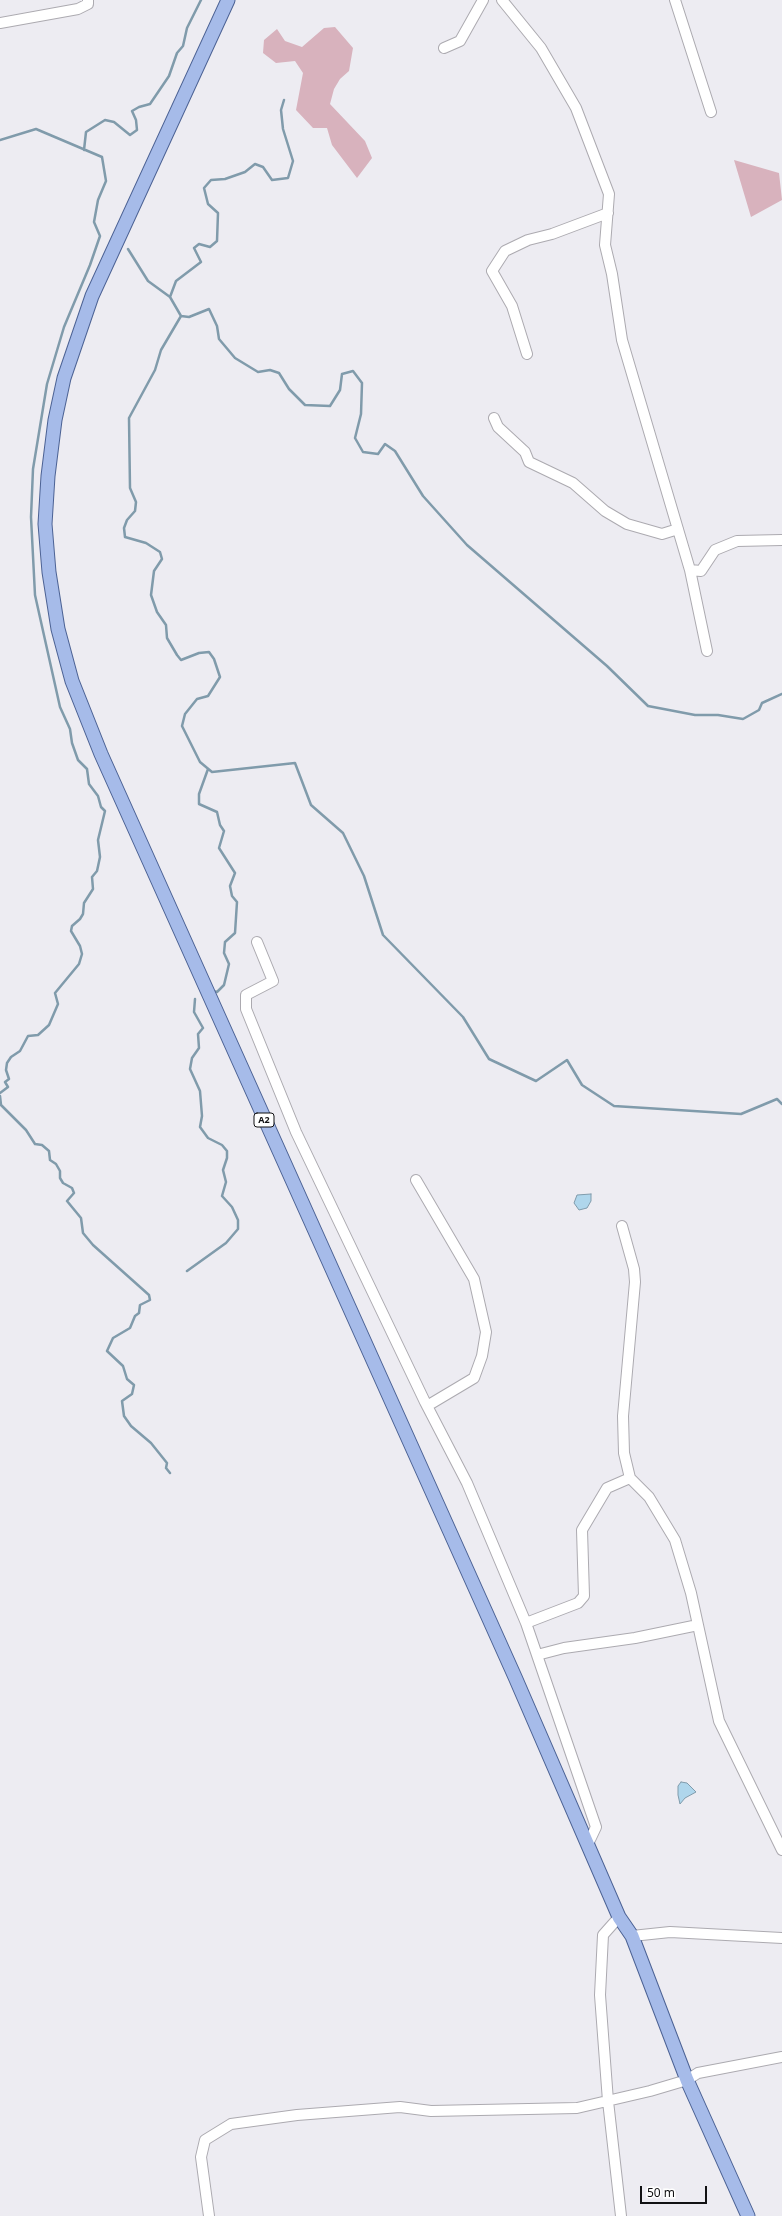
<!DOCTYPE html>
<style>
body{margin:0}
#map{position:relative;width:782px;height:2216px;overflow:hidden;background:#edecf2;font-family:"Noto Sans",sans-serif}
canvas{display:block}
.scale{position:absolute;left:640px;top:2186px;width:67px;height:18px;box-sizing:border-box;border:2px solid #111113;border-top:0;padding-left:5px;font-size:12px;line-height:14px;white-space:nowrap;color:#111113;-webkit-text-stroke:3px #fff;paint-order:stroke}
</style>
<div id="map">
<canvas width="782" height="2216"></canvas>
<div class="scale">50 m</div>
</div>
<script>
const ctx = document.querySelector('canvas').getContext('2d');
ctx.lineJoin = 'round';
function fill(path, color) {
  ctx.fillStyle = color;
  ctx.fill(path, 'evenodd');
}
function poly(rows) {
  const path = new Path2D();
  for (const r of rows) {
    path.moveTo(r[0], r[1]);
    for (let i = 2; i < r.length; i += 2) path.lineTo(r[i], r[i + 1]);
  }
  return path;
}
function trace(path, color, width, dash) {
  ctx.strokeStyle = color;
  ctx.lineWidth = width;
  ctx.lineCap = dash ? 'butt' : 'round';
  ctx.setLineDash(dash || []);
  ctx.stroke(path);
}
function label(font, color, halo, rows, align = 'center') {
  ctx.font = font + ' "Noto Sans",sans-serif';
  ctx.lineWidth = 4;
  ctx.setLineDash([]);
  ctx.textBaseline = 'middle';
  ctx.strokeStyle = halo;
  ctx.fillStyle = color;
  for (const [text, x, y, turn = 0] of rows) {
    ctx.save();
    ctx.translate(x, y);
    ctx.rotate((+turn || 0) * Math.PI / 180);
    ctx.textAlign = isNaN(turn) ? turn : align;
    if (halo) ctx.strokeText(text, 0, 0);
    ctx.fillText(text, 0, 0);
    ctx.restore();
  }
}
fill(poly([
 [335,27,353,48,349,71,340,79,334,89,330,104,365,141,372,158,357,178,332,145,327,128,313,128,296,110,303,73,295,61,276,63,263,53,264,40,277,29,285,41,302,47,324,28],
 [734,160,779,173,782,200,751,217]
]), '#d8b2bd');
const water = poly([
 [591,1194,591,1201,587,1208,579,1210,574,1203,577,1195,591,1194],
 [681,1782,687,1783,696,1792,685,1798,680,1804,678,1795,678,1786,681,1782]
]);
fill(water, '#afd6ec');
trace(water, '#809bab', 1);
trace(poly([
 [0,140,36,129,102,157,106,181,98,200,94,222,100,236,90,265,64,327,47,384,33,469,31,517,35,595,60,707,70,729,72,743,78,760,87,769,89,784,98,796,101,807,105,811,98,840,100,857,97,871,92,877,93,889,84,903,83,914,80,919,72,926,71,931,80,946,82,954,79,964,55,993,58,1004,49,1025,38,1035,28,1036,20,1051,11,1057,7,1063,6,1070,9,1079,5,1082,8,1087,0,1093],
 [84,150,86,132,105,120,114,122,130,135,137,130,136,120,132,111,139,107,150,104,169,76,177,53,183,46,187,28,201,0],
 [128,249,148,281,170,297,181,316,189,317,209,309,217,326,219,339,235,358,258,372,270,370,279,373,289,389,305,405,330,406,340,390,342,374,353,371,362,383,361,414,355,438,363,452,378,454,385,444,395,451,423,496,467,545,607,666,648,706,695,715,718,715,743,719,759,710,762,703,782,694],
 [170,297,176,281,201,262,194,248,199,244,210,247,217,241,218,213,208,204,204,188,211,180,225,179,245,172,255,164,263,167,272,180,288,178,293,161,283,129,281,110,284,100],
 [181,316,161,350,155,370,129,418,130,488,136,502,135,511,127,520,124,528,125,537,146,543,160,552,162,559,154,571,151,595,157,612,166,625,167,638,177,655,181,660,199,653,209,652,214,659,220,677,208,696,197,699,185,714,182,726,200,762,212,772,295,763,311,805,343,833,364,876,383,935,463,1017,489,1059,536,1081,567,1060,582,1085,614,1106,741,1114,777,1099,782,1104],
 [208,769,199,794,199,804,217,812,220,825,224,831,219,848,235,873,230,886,232,896,237,902,235,933,225,942,224,953,229,964,224,985,217,992,213,991],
 [0,1096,1,1105,26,1130,35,1144,42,1145,49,1151,50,1160,56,1164,60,1171,60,1178,63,1183,72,1188,74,1193,67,1201,81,1218,83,1233,93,1245,149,1295,150,1300,140,1305,139,1313,135,1316,130,1328,113,1338,107,1351,123,1366,127,1379,134,1385,132,1394,122,1401,124,1416,131,1426,151,1443,167,1463,166,1468,170,1473],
 [187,1271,226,1243,238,1229,238,1220,232,1207,222,1196,226,1182,223,1170,227,1158,227,1151,222,1145,208,1138,200,1127,202,1116,200,1091,190,1069,192,1058,199,1048,198,1034,203,1028,194,1012,195,999]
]), '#809bab', 2.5);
const minor = poly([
 [502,0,541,48,576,108,609,194,605,245,612,274,622,340,690,570,707,651],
 [675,0,711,112],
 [0,23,78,9,88,4,88,0],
 [444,48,460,41,483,0],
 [527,354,512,306,492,271,505,251,528,240,552,234,608,213],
 [494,418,498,427,525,452,529,462,573,483,605,511,627,524,662,534,678,529],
 [690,570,701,571,715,550,737,541,782,540],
 [257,942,273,981,246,995,246,1009,296,1132,425,1402,467,1483,526,1623,596,1827,588,1844],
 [416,1180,474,1279,486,1332,482,1356,474,1378,427,1406],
 [622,1226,634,1269,635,1282,623,1416,624,1453,630,1478,649,1497,675,1540,691,1593,719,1721,782,1850],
 [526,1623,578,1603,584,1596,582,1530,607,1488,630,1478],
 [537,1655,564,1648,635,1638,698,1625],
 [619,1917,603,1935,600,1995,608,2101,621,2216],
 [632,1936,670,1932,782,1938],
 [209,2216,201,2157,205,2140,231,2124,297,2115,400,2107,431,2111,577,2108,650,2091,687,2080,698,2073,782,2057]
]);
const major = poly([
 [228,0,92,296,64,378,55,420,48,476,45,524,49,572,58,629,72,681,101,754,515,1677,619,1917,632,1936,687,2080,748,2216]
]);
trace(minor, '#acaab0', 12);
trace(major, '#4c6294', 15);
trace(minor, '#fff', 10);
trace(major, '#a6bbe9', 13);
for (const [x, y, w] of [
 [264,1120,20]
]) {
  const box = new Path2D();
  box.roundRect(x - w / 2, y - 7, w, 14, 3);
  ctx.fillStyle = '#fff';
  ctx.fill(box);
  trace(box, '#111113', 1);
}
label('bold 9px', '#111113', null, [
 ["A2",264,1120]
]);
</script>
